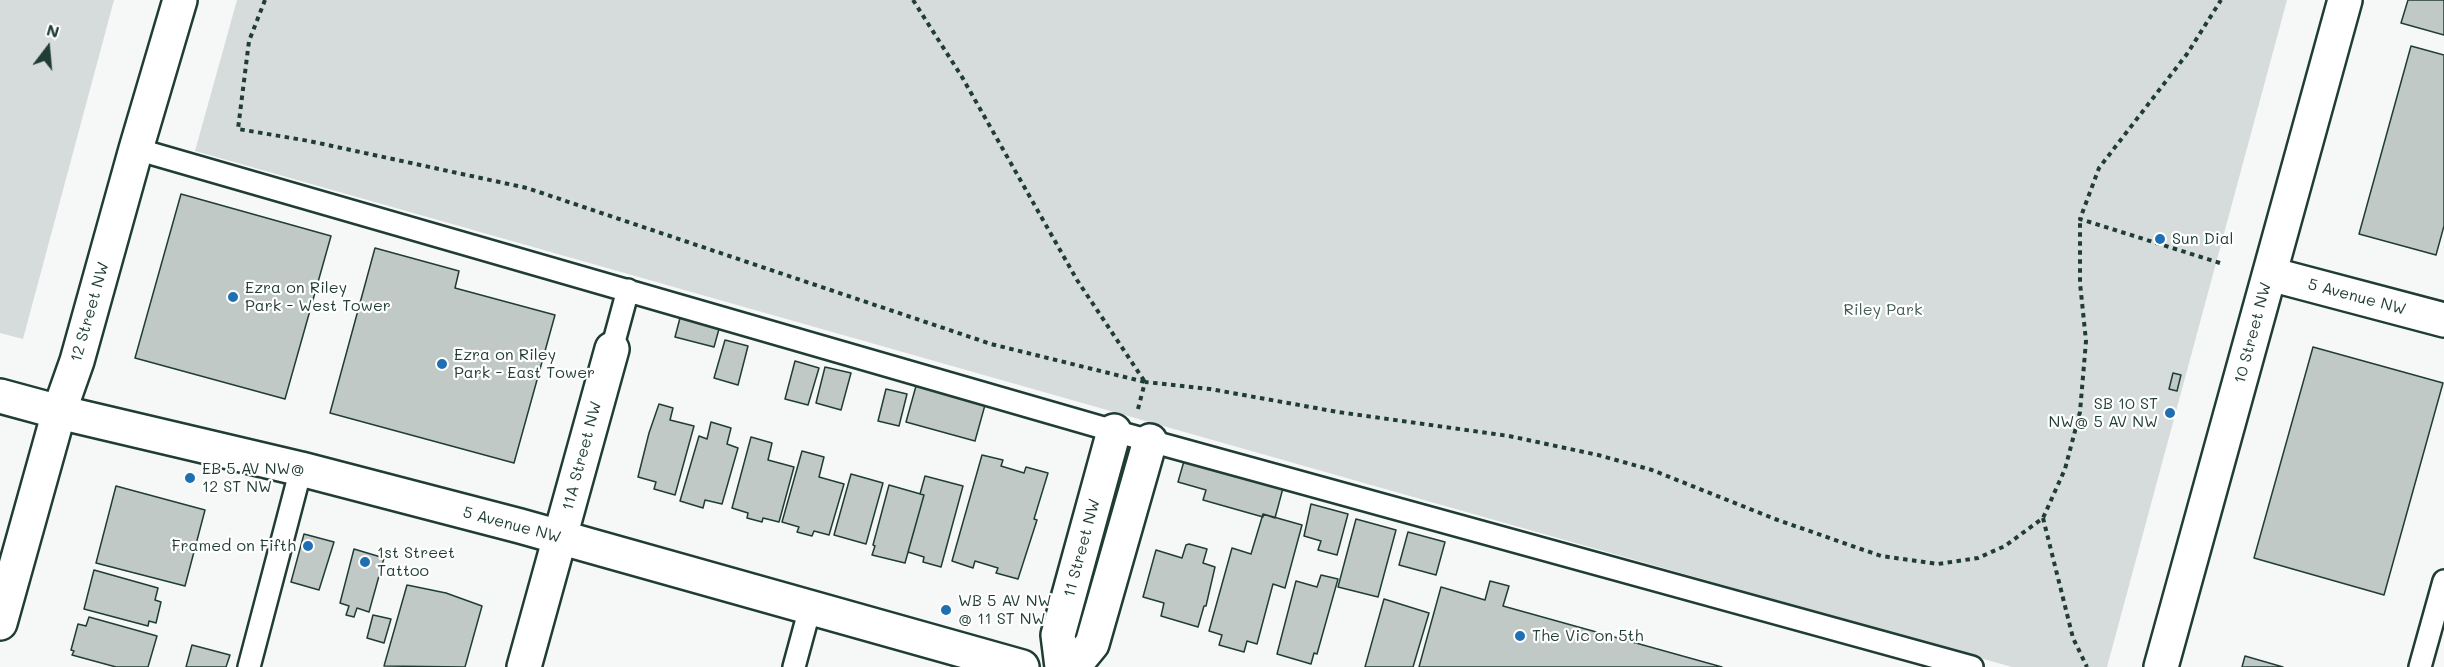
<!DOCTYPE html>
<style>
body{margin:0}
#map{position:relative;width:2444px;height:667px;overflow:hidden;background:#f6f7f7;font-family:Mali,sans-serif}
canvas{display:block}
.north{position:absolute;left:18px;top:18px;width:60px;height:60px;-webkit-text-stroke:4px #fff;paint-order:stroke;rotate:16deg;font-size:16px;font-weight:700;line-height:24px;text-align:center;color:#1f3d34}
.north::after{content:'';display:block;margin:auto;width:21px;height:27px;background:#1f3d34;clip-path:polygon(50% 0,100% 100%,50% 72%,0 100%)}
</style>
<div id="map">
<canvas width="2444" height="667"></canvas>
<div class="north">N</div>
</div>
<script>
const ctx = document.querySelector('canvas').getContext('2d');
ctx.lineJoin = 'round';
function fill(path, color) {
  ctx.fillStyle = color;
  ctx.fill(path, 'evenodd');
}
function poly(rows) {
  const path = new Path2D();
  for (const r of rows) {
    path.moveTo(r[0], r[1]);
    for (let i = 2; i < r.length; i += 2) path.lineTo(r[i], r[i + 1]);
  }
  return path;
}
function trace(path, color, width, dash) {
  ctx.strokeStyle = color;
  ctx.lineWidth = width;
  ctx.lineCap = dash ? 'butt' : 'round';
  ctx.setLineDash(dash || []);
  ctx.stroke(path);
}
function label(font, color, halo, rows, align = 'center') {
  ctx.font = font + ' Mali,sans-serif';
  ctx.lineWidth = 4.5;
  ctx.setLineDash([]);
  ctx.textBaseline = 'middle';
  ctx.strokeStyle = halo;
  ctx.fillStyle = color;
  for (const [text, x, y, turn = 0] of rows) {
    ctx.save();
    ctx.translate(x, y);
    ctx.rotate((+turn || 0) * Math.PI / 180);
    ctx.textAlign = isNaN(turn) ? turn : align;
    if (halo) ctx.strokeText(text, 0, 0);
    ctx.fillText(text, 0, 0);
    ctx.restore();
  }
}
fill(poly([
 [0,0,114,0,23,339,0,333],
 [237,0,2287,0,2107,667,2012,667,195,151]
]), '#d6dcdb');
const building = poly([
 [2408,0,2444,0,2444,35,2401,23,2408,0],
 [2411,46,2444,55,2444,226,2436,255,2359,234,2411,46],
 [181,194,331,236,285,399,135,358,181,194],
 [375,248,459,271,455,288,555,315,514,463,330,413,375,248],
 [680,318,719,329,714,347,675,337,680,318],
 [725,340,748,346,738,385,714,378,725,340],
 [2313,347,2443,383,2384,595,2254,558,2313,347],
 [795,361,819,368,808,405,785,399,795,361],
 [825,367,851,373,841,410,816,403,825,367],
 [2173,373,2181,375,2177,391,2169,389,2173,373],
 [916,386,985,405,975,441,906,422,916,386],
 [886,389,907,394,899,426,878,421,886,389],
 [659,404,673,408,670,420,694,426,675,495,654,489,656,482,638,477,649,433,659,404],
 [711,422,731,428,727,444,738,448,722,504,705,500,703,508,680,501,699,436,707,439,711,422],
 [751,437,772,443,768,460,794,467,779,522,763,518,762,522,747,518,748,513,732,508,751,437],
 [802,451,824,457,819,477,844,484,829,535,814,531,812,536,797,532,799,527,782,522,802,451],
 [982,455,1003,460,1001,466,1024,473,1026,467,1048,473,1034,519,1037,520,1018,579,996,573,998,568,975,561,973,568,952,561,982,455],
 [1184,461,1283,488,1275,518,1263,514,1263,517,1203,500,1206,490,1178,482,1184,461],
 [851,474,883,483,866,544,834,535,851,474],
 [925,476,963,486,941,567,923,562,924,557,908,552,924,495,920,494,925,476],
 [889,485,924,495,905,563,872,555,875,546,873,545,889,485],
 [116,486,205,510,185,586,96,563,116,486],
 [1311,504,1348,514,1337,555,1318,550,1321,541,1304,536,1311,504],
 [1263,514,1302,525,1285,588,1273,584,1257,644,1247,641,1244,652,1219,645,1222,635,1209,631,1232,548,1251,554,1263,514],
 [1356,519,1396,530,1378,597,1338,587,1356,519],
 [1408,532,1445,542,1436,575,1399,565,1408,532],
 [304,534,334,542,319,590,291,582,304,534],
 [1189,544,1207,549,1203,563,1215,567,1206,606,1204,606,1198,627,1161,616,1164,603,1143,597,1156,550,1182,558,1186,545,1189,544],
 [354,549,384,558,369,612,357,608,354,617,346,615,349,606,340,603,354,549],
 [94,570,158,588,155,600,161,602,156,623,149,621,148,626,84,609,94,570],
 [1321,575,1338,579,1317,654,1314,653,1311,664,1277,654,1296,581,1317,587,1321,575],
 [1490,581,1509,586,1503,606,1722,667,1419,667,1441,587,1485,600,1490,581],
 [407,585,446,593,482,606,465,667,384,666,407,585],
 [1384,599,1429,613,1413,667,1365,667,1384,599],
 [373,615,391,619,384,643,367,638,373,615],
 [89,617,157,636,148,667,116,667,72,655,74,651,71,650,78,624,86,626,89,617],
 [192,645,230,655,226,667,186,667,192,645],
 [2245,656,2283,667,2242,667,2245,656]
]);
fill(building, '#c0c9c6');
trace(building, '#1f3d34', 1.5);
const lane = poly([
 [136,149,1114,431,1972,667],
 [612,349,628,290],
 [249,667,301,469],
 [794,667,810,608],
 [2420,667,2444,581]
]);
const street = poly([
 [2270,274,2444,320],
 [0,623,59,412,77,361,136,149,180,0],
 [524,667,612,349],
 [1062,667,1058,635,1114,431],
 [1073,667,1092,644,1150,441]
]);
const secondary = poly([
 [0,396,59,412,301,469,520,526,1022,667],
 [2161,667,2345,0]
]);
trace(lane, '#1f3d34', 26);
trace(street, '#1f3d34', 38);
trace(secondary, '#1f3d34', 38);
trace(poly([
 [265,0,249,41,238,129,309,141,527,188,991,344,1145,382],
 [913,0,962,77,1077,280,1145,382],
 [2220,263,2080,219,2099,168,2187,54,2221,0],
 [1138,409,1145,382,1210,389,1338,412,1509,436,1598,455,1652,470,1775,519,1881,556,1938,564,1978,558,2005,546,2043,518,2065,469,2080,412,2086,341,2080,283,2080,219],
 [2043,518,2073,638,2087,667]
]), '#1f3d34', 4, [4.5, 4.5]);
trace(lane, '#fff', 21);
trace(street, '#fff', 33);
trace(secondary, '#fff', 33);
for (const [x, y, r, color] of [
 [2160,239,6,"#1f6fb2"],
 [233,297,6,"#1f6fb2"],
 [442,364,6,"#1f6fb2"],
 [2170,413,6,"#1f6fb2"],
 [190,478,6,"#1f6fb2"],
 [308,546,6,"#1f6fb2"],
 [365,562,6,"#1f6fb2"],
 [946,610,6,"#1f6fb2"],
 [1520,636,6,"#1f6fb2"]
]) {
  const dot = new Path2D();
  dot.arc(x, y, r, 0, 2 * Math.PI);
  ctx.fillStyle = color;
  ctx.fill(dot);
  trace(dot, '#fff', 2);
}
label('16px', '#1f3d34', '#fff', [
 ["Sun Dial",2172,239],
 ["Ezra on Riley",245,288],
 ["Park - West Tower",245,306],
 ["Ezra on Riley",454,355],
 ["Park - East Tower",454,373],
 ["SB 10 ST",2158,404,"right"],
 ["NW@ 5 AV NW",2158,422,"right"],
 ["EB 5 AV NW@",202,469],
 ["12 ST NW",202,487],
 ["Framed on Fifth",296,546,"right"],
 ["1st Street",377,553],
 ["Tattoo",377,571],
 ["WB 5 AV NW",958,601],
 ["@ 11 ST NW",958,619],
 ["The Vic on 5th",1532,636]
], 'left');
label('16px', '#1f3d34', '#fff', [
 ["5 Avenue NW",2357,297,15],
 ["12 Street NW",90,312,-74],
 ["10 Street NW",2253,333,-75],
 ["11A Street NW",582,456,-75],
 ["5 Avenue NW",512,525,15],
 ["11 Street NW",1082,548,-75]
]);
label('16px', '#445d55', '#fff', [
 ["Riley Park",1883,310]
]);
</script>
